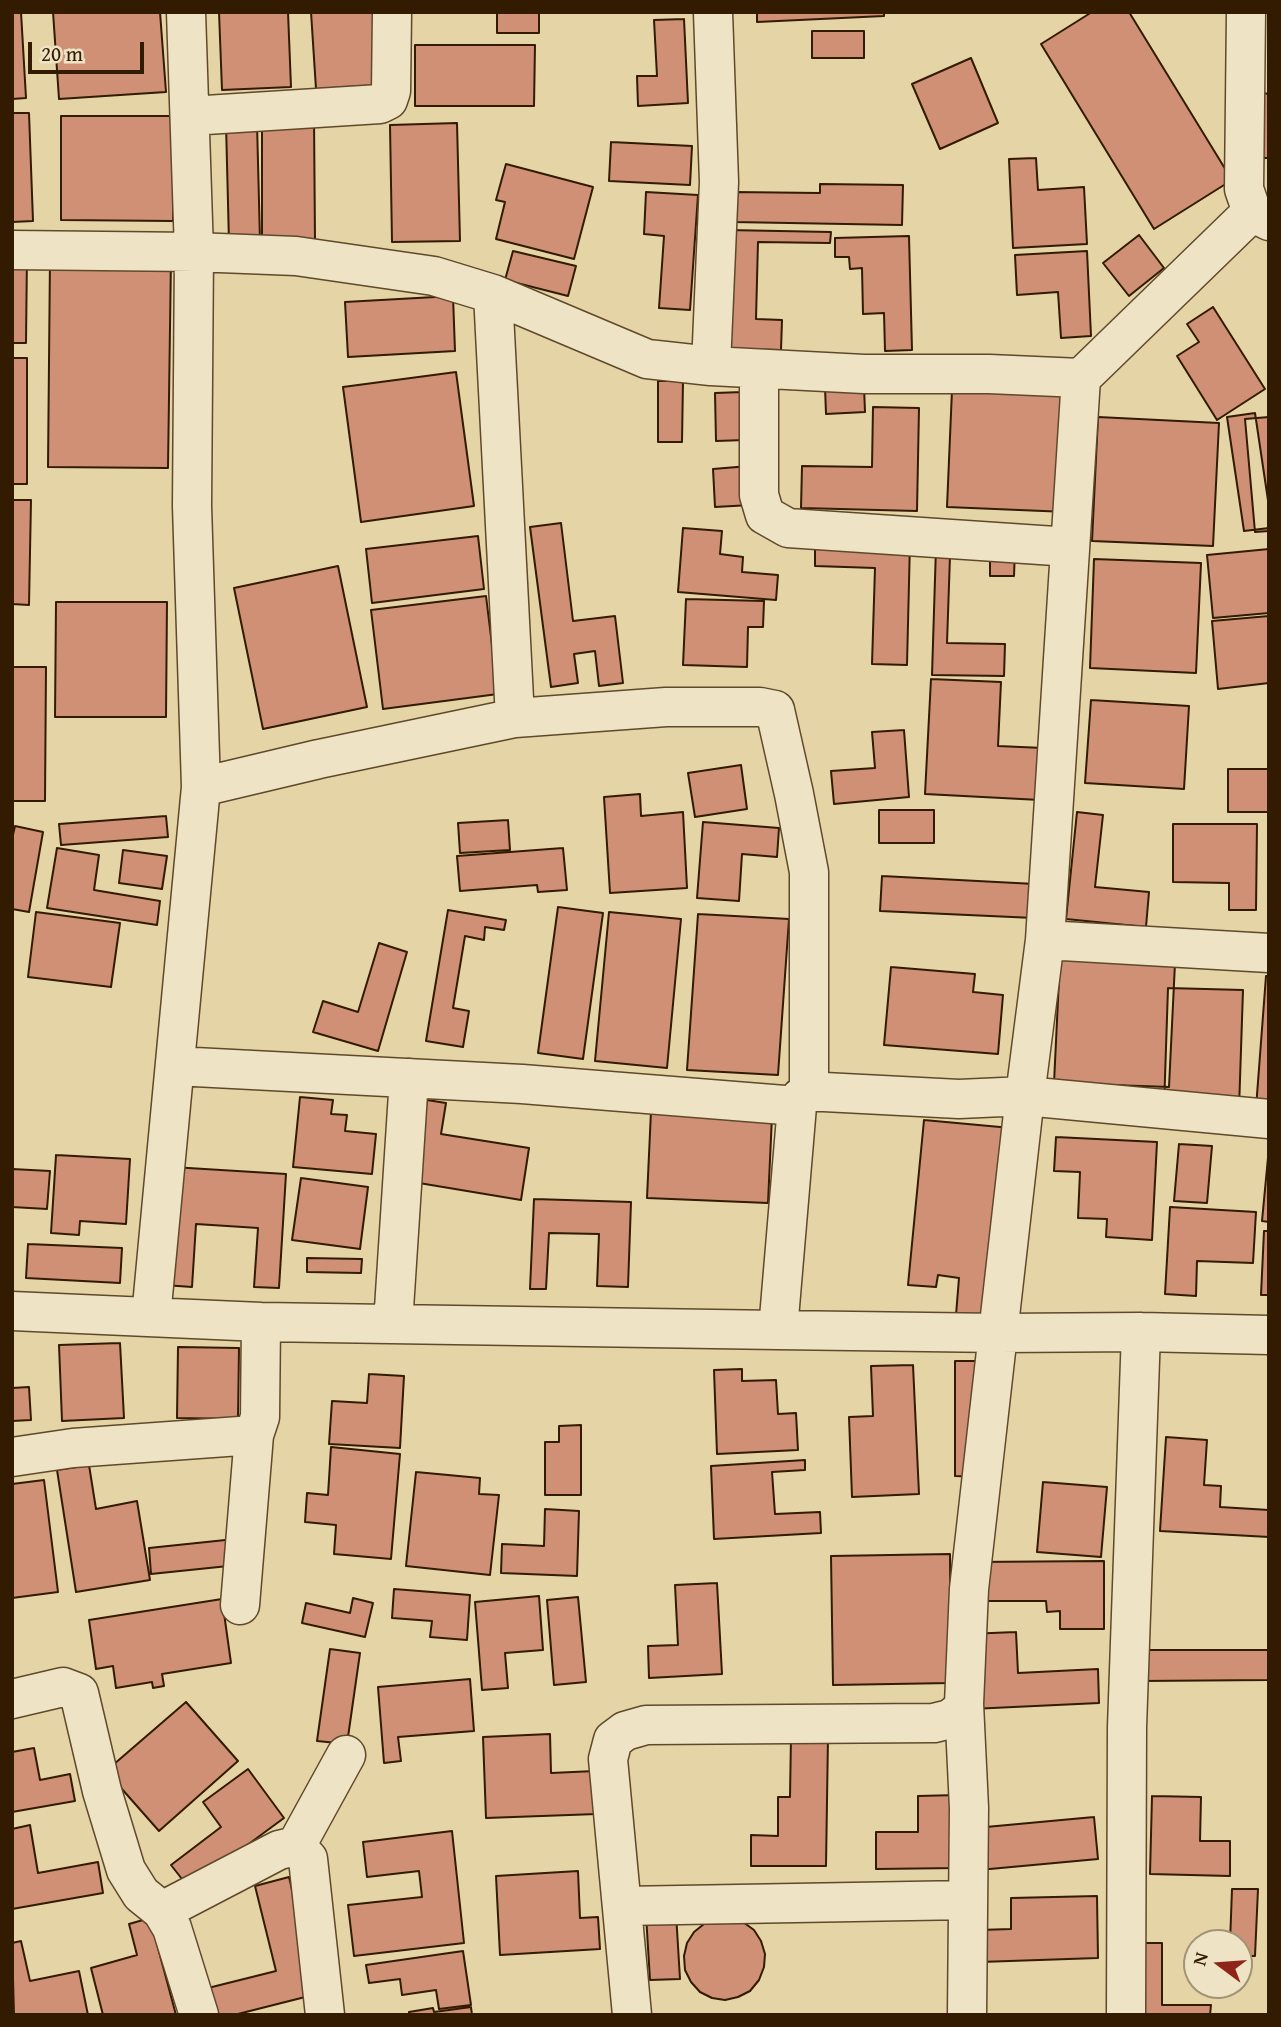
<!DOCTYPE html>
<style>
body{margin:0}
#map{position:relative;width:1281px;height:2027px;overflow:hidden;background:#e5d4a6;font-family:"Gentium Book Plus",serif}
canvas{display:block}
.frame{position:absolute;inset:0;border:14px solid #321b00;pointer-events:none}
.north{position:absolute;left:1183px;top:1929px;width:70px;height:70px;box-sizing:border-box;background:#eee3c5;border:2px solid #a39376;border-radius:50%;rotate:286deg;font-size:19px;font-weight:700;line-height:28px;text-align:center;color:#321b00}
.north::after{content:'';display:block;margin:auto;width:24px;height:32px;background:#8f2418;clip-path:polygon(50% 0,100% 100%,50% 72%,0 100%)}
.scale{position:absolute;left:28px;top:42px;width:116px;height:32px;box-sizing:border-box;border:4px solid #321b00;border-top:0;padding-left:9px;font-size:21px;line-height:24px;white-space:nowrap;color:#321b00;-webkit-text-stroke:5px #eee3c5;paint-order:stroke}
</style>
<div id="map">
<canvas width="1281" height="2027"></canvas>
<div class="frame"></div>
<div class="north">N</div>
<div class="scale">20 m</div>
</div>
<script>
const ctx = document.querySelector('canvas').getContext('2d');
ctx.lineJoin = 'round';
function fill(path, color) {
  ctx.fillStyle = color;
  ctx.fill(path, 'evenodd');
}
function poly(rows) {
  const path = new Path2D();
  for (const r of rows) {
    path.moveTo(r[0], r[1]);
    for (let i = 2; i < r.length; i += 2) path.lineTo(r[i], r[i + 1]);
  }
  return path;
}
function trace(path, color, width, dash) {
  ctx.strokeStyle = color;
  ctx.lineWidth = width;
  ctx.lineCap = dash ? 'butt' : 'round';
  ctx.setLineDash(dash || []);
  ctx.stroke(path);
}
const building = poly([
 [12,12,21,12,26,98,12,99,12,12],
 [53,12,160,12,166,92,59,99,53,12],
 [219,12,288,12,291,87,222,90,219,12],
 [311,12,375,12,379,85,316,89,311,12],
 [497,12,539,12,539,33,497,33,497,12],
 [757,12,884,12,884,16,757,22,757,12],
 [1092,12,1129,12,1232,180,1154,229,1041,44,1092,12],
 [684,19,688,103,638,106,637,76,657,76,654,20,684,19],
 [812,31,864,31,864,58,812,58,812,31],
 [415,45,535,45,534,106,415,106,415,45],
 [971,58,998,123,940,149,912,84,971,58],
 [1263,93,1269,94,1269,158,1261,158,1263,93],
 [12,113,29,113,33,221,12,222,12,113],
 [61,116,174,116,173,221,61,220,61,116],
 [314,117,315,241,262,242,262,118,314,117],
 [257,123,260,241,229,243,226,124,257,123],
 [457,123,460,241,392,242,390,125,457,123],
 [611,142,692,146,690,185,609,181,611,142],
 [1036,158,1038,190,1084,187,1087,244,1013,248,1009,159,1036,158],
 [506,164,593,187,574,259,496,239,505,202,496,200,506,164],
 [820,184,903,185,902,225,732,222,733,192,820,193,820,184],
 [646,192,698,195,690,310,659,308,664,236,644,234,646,192],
 [727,230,831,232,830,243,758,242,756,319,782,320,781,350,725,349,727,230],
 [1139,235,1164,268,1129,296,1103,263,1139,235],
 [909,236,912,350,885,351,884,313,863,314,862,268,850,269,849,257,835,257,835,238,909,236],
 [513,251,576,266,568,296,505,280,513,251],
 [1087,251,1091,336,1061,338,1058,292,1017,295,1015,255,1087,251],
 [12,254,27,254,26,343,12,343,12,254],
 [50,257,171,258,168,468,48,467,50,257],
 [453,296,455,351,348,357,345,302,453,296],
 [1213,307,1265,389,1217,420,1177,356,1199,342,1187,324,1213,307],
 [12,358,27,358,27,484,12,484,12,358],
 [456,372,474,506,361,522,343,387,456,372],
 [658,381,683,381,682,442,658,442,658,381],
 [864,386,865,412,826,414,825,387,864,386],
 [952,390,1071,394,1067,512,947,507,952,390],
 [743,392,745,440,716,441,715,393,743,392],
 [873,407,919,408,917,511,801,508,802,466,872,467,873,407],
 [1255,413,1269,507,1269,528,1244,531,1227,417,1255,413],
 [1098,417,1219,423,1213,546,1092,541,1098,417],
 [1269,417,1269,531,1255,532,1245,419,1269,417],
 [749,466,751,505,715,507,713,469,749,466],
 [12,500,31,500,29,605,12,604,12,500],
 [561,523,573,621,615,616,623,683,599,686,595,651,574,654,578,683,551,687,530,527,561,523],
 [683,528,722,531,720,554,743,557,742,572,778,575,776,600,678,592,683,528],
 [478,536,484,589,372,603,366,549,478,536],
 [815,540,910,542,907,665,872,664,875,568,815,566,815,540],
 [936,547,1015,549,1014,576,990,576,990,557,950,556,947,643,1005,644,1004,676,932,675,936,547],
 [1269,549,1269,613,1213,618,1207,555,1269,549],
 [1094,559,1201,563,1196,673,1090,668,1094,559],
 [338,566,367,707,263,729,234,588,338,566],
 [486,596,498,694,383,709,371,610,486,596],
 [686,599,764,601,763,627,748,627,747,667,683,665,686,599],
 [56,602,167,602,166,717,55,717,56,602],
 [1269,616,1269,683,1218,689,1212,621,1269,616],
 [12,667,46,667,45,801,12,801,12,667],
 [931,679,1001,682,998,746,1043,748,1040,800,925,794,931,679],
 [1091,700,1189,706,1184,789,1085,783,1091,700],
 [904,730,909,797,834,804,831,771,875,768,872,732,904,730],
 [741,765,747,809,695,817,688,773,741,765],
 [1228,769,1269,769,1269,812,1228,812,1228,769],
 [640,794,641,816,683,812,687,888,610,893,604,797,640,794],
 [879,810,934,810,934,843,879,843,879,810],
 [1077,812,1103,815,1095,887,1149,892,1146,927,1066,919,1077,812],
 [166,816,168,837,61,845,59,824,166,816],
 [508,820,510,850,460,853,458,823,508,820],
 [703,822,779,828,777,857,742,854,739,901,697,898,703,822],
 [1173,824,1257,824,1256,910,1229,910,1229,883,1173,882,1173,824],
 [15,826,43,832,29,912,12,909,12,839,15,826],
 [57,848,99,855,94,890,160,901,157,925,47,908,57,848],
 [563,848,567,890,538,892,537,885,460,891,457,856,563,848],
 [123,850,167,856,162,889,119,883,123,850],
 [882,876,1035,884,1034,918,880,911,882,876],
 [558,907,603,913,583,1059,538,1053,558,907],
 [448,910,506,920,504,930,485,927,484,940,465,936,453,1008,469,1011,463,1047,426,1041,448,910],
 [36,912,120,923,111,987,28,977,36,912],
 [609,912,681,919,667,1068,595,1061,609,912],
 [698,914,789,919,778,1075,687,1070,698,914],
 [379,943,407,952,378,1051,313,1032,323,1001,358,1012,379,943],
 [1060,958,1175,963,1169,1087,1054,1083,1060,958],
 [891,967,975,974,973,992,1003,995,998,1054,884,1045,891,967],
 [1266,976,1269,976,1269,1109,1256,1108,1266,976],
 [1168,988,1243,990,1239,1109,1164,1107,1168,988],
 [300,1097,333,1100,331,1114,347,1115,345,1131,376,1134,372,1174,293,1167,300,1097],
 [427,1100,446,1103,441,1134,529,1148,521,1200,413,1182,427,1100],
 [651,1111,772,1116,768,1203,647,1198,651,1111],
 [924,1120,1011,1128,992,1319,956,1315,959,1278,938,1275,936,1287,908,1285,924,1120],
 [1056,1137,1157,1142,1152,1240,1106,1237,1107,1219,1078,1218,1080,1172,1054,1171,1056,1137],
 [1179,1144,1212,1146,1207,1203,1174,1201,1179,1144],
 [1269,1147,1269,1222,1262,1221,1269,1147],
 [56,1155,130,1159,126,1224,80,1221,79,1235,51,1233,56,1155],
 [172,1167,286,1174,279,1288,254,1287,258,1228,196,1224,192,1287,164,1285,172,1167],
 [12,1169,50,1171,47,1209,12,1207,12,1169],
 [301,1178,368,1187,360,1249,292,1240,301,1178],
 [534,1199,631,1202,628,1287,597,1286,599,1234,549,1233,546,1289,530,1289,534,1199],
 [1170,1207,1256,1212,1253,1263,1197,1261,1196,1296,1165,1294,1170,1207],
 [1264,1231,1269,1231,1269,1295,1261,1295,1264,1231],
 [28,1244,122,1248,120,1283,26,1278,28,1244],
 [307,1258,362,1259,361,1273,307,1272,307,1258],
 [120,1343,124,1418,62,1421,59,1345,120,1343],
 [178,1347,239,1348,238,1419,177,1418,178,1347],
 [955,1361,980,1361,981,1477,955,1476,955,1361],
 [913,1365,919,1494,852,1497,849,1417,873,1416,871,1366,913,1365],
 [742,1369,742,1381,776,1380,778,1414,796,1413,798,1450,717,1454,714,1370,742,1369],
 [369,1374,404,1376,400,1448,329,1444,332,1401,367,1403,369,1374],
 [29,1387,31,1420,12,1421,12,1388,29,1387],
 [581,1425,581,1495,545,1495,545,1442,559,1442,559,1426,581,1425],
 [1166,1437,1207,1440,1204,1485,1221,1486,1220,1507,1269,1510,1269,1537,1160,1531,1166,1437],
 [331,1447,400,1454,391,1559,334,1554,336,1525,305,1522,307,1493,328,1495,331,1447],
 [805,1460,805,1470,772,1472,775,1514,820,1512,821,1533,714,1539,711,1466,805,1460],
 [89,1465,96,1509,137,1501,150,1580,76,1592,57,1470,89,1465],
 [416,1472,480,1478,479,1494,499,1495,490,1575,406,1566,416,1472],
 [44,1480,58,1592,12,1598,12,1484,44,1480],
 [1043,1482,1107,1487,1101,1557,1037,1552,1043,1482],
 [545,1509,579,1511,577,1576,501,1573,502,1544,544,1546,545,1509],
 [235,1539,238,1565,151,1574,149,1548,235,1539],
 [950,1554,951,1683,833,1685,831,1556,950,1554],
 [1104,1561,1104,1629,1060,1629,1060,1611,1047,1612,1046,1601,971,1601,971,1562,1104,1561],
 [717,1583,722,1674,649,1678,648,1646,678,1645,675,1585,717,1583],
 [394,1589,470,1595,467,1640,430,1637,432,1621,392,1618,394,1589],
 [539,1596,543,1650,505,1653,508,1688,482,1690,475,1602,539,1596],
 [578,1597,586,1682,554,1685,547,1600,578,1597],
 [353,1598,373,1603,365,1637,302,1623,306,1603,350,1613,353,1598],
 [222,1599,231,1663,162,1674,164,1686,153,1688,152,1682,116,1688,113,1666,96,1669,89,1620,222,1599],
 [1016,1632,1018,1673,1098,1669,1099,1703,971,1709,967,1634,1016,1632],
 [330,1649,360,1653,347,1744,317,1741,330,1649],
 [1140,1650,1269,1650,1269,1680,1140,1681,1140,1650],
 [470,1679,474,1731,398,1737,401,1761,384,1763,378,1687,470,1679],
 [186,1702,238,1761,159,1831,106,1771,186,1702],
 [550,1734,551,1773,595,1771,597,1814,486,1818,483,1737,550,1734],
 [791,1736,828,1737,826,1866,751,1866,751,1835,778,1836,778,1797,790,1797,791,1736],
 [34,1748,40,1780,70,1774,75,1801,12,1812,12,1752,34,1748],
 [248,1769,284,1818,189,1888,171,1865,221,1827,203,1802,248,1769],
 [958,1795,958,1868,876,1869,876,1832,918,1832,918,1796,958,1795],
 [1152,1796,1201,1797,1200,1841,1230,1841,1230,1876,1150,1874,1152,1796],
 [1094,1817,1098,1859,979,1870,975,1828,1094,1817],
 [30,1825,38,1873,98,1862,103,1893,12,1909,12,1829,30,1825],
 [452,1831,464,1943,354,1956,348,1905,422,1897,419,1871,367,1877,363,1842,452,1831],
 [578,1871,580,1918,598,1917,600,1949,500,1955,496,1876,578,1871],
 [289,1877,317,1994,234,2015,211,2015,204,1989,276,1971,255,1886,289,1877],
 [1232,1889,1258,1889,1255,1956,1239,1956,1239,1943,1230,1943,1232,1889],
 [1097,1896,1098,1958,980,1962,979,1930,1011,1929,1011,1898,1097,1896],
 [676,1913,680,1979,650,1980,646,1915,676,1913],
 [150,1918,176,2015,103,2015,91,1968,137,1955,129,1924,150,1918],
 [743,1922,754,1930,761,1941,765,1954,764,1967,759,1980,750,1991,738,1997,725,2000,712,1998,700,1992,691,1982,685,1970,684,1956,687,1943,694,1932,704,1924,743,1922],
 [21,1941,30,1981,79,1971,88,2015,14,2015,12,1943,21,1941],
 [1141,1943,1162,1943,1162,2005,1211,2005,1210,2015,1141,2015,1141,1943],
 [463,1951,471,2005,439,2009,436,1990,402,1995,400,1979,369,1983,366,1965,463,1951],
 [471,2007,472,2015,409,2015,409,2012,433,2008,434,2012,471,2007]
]);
fill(building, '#cf9076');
trace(building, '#321b00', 2);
const street = poly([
 [1246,12,1244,189,1252,212,1269,221],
 [190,116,380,104,388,100,391,91,392,12],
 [12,250,194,252,296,256,434,276,493,294,647,359,711,366,864,374,989,374,1081,378,1045,940,1025,1096,959,1099,824,1092,809,1092,801,1097,797,1106,778,1330],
 [493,294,515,718],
 [711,366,719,182,713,12],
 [759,369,759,495,765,515,788,528,1070,547],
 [1081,378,1252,212],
 [201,787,319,759,515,718,666,707,760,707,775,710,794,794,809,872,809,1092],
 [1045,940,1269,953],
 [175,1066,522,1084,797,1106],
 [12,1311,261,1322,778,1330,1000,1333,1141,1332,1269,1335],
 [151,1317,201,787,192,506,194,252,186,12],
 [393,1324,409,1078],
 [12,1457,73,1448,254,1435,260,1417,261,1322],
 [240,1605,254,1435],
 [12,1699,63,1687,79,1693,102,1791,126,1870,141,1894,162,1911,172,1928,199,2015],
 [964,1704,969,1808,967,2015],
 [296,1846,346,1755],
 [622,1906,968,1900],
 [162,1911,279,1850,296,1846,308,1859,325,2015],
 [632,2015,608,1759,613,1740,625,1731,646,1725,934,1723,950,1719,959,1712,964,1704,969,1589,1025,1096,1269,1119],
 [1126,2015,1127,1727,1141,1332]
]);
trace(street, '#5f492a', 41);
trace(street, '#eee3c5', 38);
</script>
